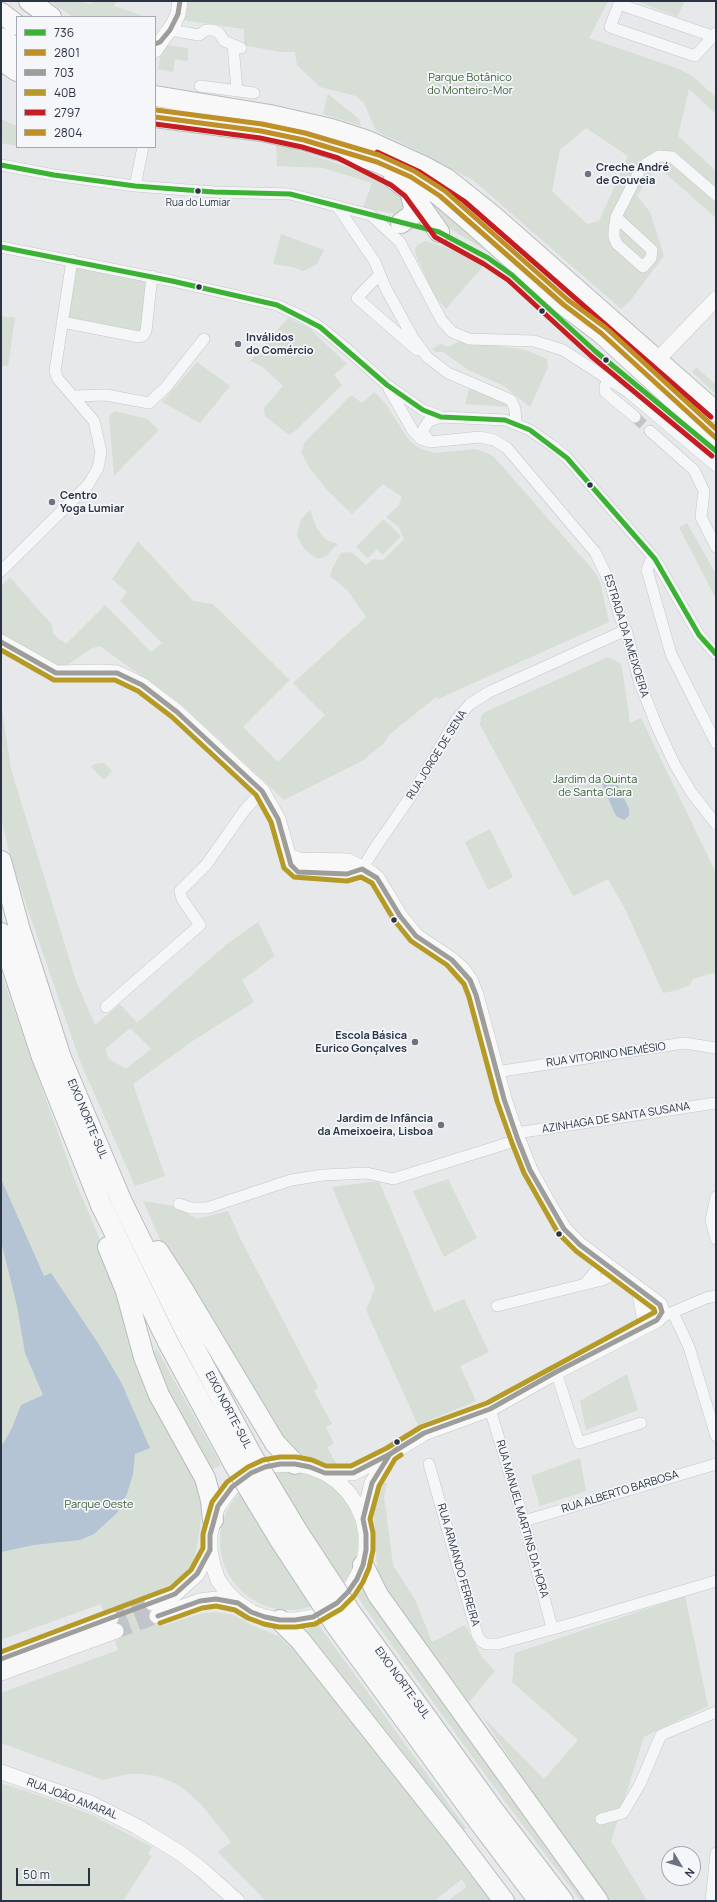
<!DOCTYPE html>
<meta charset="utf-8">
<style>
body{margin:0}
#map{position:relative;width:717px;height:1902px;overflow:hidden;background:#e6e8ea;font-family:Manrope,sans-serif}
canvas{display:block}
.frame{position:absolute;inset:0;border:2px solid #2b3445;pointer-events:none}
.legend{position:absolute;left:16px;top:16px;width:140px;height:132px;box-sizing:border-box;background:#f4f6f9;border:1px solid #a4a8b1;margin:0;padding:5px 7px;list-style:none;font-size:12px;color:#2b3445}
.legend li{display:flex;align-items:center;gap:8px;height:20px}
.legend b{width:20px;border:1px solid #a4a8b1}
.north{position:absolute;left:661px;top:1846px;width:40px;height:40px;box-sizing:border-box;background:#f4f6f9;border:1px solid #a4a8b1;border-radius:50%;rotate:128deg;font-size:11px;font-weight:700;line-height:16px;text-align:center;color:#2b3445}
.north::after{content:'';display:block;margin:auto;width:14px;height:18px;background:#6c737f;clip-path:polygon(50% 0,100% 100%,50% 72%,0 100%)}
.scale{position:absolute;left:16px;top:1868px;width:74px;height:18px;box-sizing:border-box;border:2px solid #2b3445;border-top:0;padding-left:5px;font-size:12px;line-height:14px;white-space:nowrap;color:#2b3445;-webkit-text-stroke:3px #f4f6f9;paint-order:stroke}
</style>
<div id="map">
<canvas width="717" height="1902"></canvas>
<div class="frame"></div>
<ul class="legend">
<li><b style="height:5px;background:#3bb233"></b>736</li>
<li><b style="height:5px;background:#be9027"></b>2801</li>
<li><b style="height:5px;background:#9d9d9c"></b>703</li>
<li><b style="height:5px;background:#b59b25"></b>40B</li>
<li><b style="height:5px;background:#c61d23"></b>2797</li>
<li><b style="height:5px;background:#be9027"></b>2804</li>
</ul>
<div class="north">N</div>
<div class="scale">50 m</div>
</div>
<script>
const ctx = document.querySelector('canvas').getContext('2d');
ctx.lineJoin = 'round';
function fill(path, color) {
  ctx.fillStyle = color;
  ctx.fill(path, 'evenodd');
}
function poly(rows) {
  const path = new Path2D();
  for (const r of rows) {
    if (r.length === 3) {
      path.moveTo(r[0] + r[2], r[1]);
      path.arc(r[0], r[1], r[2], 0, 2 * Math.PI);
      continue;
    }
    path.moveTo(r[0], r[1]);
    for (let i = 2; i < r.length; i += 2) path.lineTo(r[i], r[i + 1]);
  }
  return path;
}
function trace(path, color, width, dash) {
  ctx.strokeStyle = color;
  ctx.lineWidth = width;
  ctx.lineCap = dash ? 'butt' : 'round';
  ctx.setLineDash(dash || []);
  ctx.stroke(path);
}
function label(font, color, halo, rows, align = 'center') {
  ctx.font = font + ' Manrope,sans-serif';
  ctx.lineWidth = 3.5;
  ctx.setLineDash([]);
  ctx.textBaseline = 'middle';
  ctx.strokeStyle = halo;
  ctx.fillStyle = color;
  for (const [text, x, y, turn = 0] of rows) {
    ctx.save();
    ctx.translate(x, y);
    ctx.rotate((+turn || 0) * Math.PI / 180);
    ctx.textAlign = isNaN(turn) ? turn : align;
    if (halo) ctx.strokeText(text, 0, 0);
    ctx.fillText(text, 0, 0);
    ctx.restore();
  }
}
fill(poly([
 [49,1,79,1,92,4,93,1,117,1,114,6,146,17,73,17],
 [185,1,608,1,589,38,679,69,692,76,716,97,716,114,689,89,678,136,716,171,716,218,657,166,637,196,650,212,664,256,629,302,621,309,473,180,416,150,376,131,364,103,356,96,320,87,297,65,295,52,279,52,244,45,244,29,182,20],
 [586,128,628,156,599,221,587,224,552,191,560,150],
 [637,1,685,1,677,17],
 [167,45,188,48,188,61,175,59,173,72,158,69,160,58],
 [328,94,359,119,361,126,323,114],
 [1,119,17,126,17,146,1,143],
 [276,143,397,184,406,210,401,215,363,208,372,183,323,168,277,166],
 [412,186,493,250,490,253,439,222],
 [281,234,324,250,317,264,303,271,293,267,273,264],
 [425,241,470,255,484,265,446,309,433,294,416,255,415,250,417,245],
 [72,260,152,276,144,334,62,322],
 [1,316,15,318,8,366,1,366],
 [288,318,309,328,347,364,334,375,342,385,295,431,289,435,265,416,264,408,283,386,263,367,250,361],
 [462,340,526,350,547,359,548,367,530,407,504,386,468,370,443,352,436,352,432,349,441,344,448,347],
 [197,362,230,386,200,423,162,402],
 [696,367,716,385,716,394,692,372],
 [469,389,480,391,506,404,507,407,465,404],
 [374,392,385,403,409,440,421,449,436,453,475,449,485,452,494,457,594,571,600,582,609,622,438,699,436,697,389,735,385,742,362,761,284,800,183,706,100,646,92,648,67,665,61,666,48,665,1,635,1,586,10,577,52,625,53,634,66,644,105,605,151,652,162,643,120,601,127,592,112,579,138,541,193,601,213,604,290,680,243,727,278,762,325,715,293,683,366,617,348,591,330,576,333,567,341,553,351,552,366,565,374,559,383,560,404,539,399,527,386,517,398,506,402,497,383,484,352,514,327,490,309,467,301,452,305,442,351,395,362,403],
 [114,411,147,419,159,430,114,476,109,416],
 [310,510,317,529,326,540,338,544,326,556,317,559,305,550,297,536,301,519],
 [383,519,401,536,383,555,377,549,368,558,356,547],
 [687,523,716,574,716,599,679,527],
 [608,657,620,663,622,668,630,723,641,718,716,873,716,972,693,979,690,985,678,990,663,993,627,913,608,879,573,896,480,725,481,716,485,712],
 [1,703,11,769,76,981,95,1025,120,1004,137,1023,227,944,258,922,275,956,242,980,254,1002,194,1040,133,1084,165,1176,135,1186,80,1061,11,860,1,817],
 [130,1028,151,1049,126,1069,109,1059,105,1049],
 [104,763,112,771,104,780,91,767,94,764],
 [490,829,513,877,488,890,465,842],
 [1,973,74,1178,199,1476,194,1479,198,1488,202,1511,197,1547,193,1562,181,1578,160,1590,161,1592,150,1597,162,1626,203,1613,217,1612,234,1615,253,1626,279,1636,291,1647,294,1645,494,1901,448,1901,466,1887,462,1879,434,1901,266,1901,218,1852,231,1842,200,1803,179,1785,157,1776,142,1774,128,1774,103,1780,1,1743,1,1693,118,1650,115,1641,119,1639,110,1612,104,1614,101,1604,1,1640],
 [448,1179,477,1238,444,1257,413,1191],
 [379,1181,434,1312,464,1299,489,1352,460,1366,476,1401,418,1425,366,1310,375,1288,332,1187],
 [143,1201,175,1206,197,1219,228,1211,240,1238,318,1387,314,1391,332,1424,326,1427,334,1444,327,1447,337,1465,308,1458,299,1454,285,1442,210,1313,165,1250],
 [157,1349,221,1465,211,1470,172,1401,153,1352],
 [627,1374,638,1410,586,1430,580,1401],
 [580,1458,586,1491,540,1506,531,1476],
 [289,1541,69],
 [382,1480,387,1484,384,1497,393,1565,415,1600,432,1642,465,1625,482,1657,495,1671,469,1702,407,1617,385,1585,377,1570,374,1514],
 [363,1587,588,1901,581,1901,503,1799,363,1605,357,1596],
 [685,1596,708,1706,644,1737,611,1841,647,1901,611,1901,526,1782,482,1716,544,1779,578,1740,512,1682,515,1653],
 [318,1624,466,1828,462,1830,394,1741,306,1630],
 [1,1783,53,1800,92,1815,152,1847,148,1854,152,1856,123,1901,1,1901]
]), '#d6ded6');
fill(poly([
 [607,774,610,774,615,778,629,809,629,816,624,820,616,816,602,784,602,778],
 [1,1179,44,1276,51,1273,98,1343,121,1382,150,1448,135,1454,133,1474,127,1494,117,1513,94,1534,80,1540,34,1545,1,1552,1,1447,11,1430,21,1405,43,1395,25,1353,17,1306,1,1241]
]), '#b4c4d5');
trace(poly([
 [635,417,650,431]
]), '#c1c4c9', 11, [11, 5.5]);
trace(poly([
 [111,1618,152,1603],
 [116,1631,157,1616]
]), '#c1c4c9', 15, [15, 8]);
const street = poly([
 [170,30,199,35,206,30,213,30,219,33,224,41,241,48],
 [712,36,619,4,610,27,695,56,716,33],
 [233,45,237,90],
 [200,86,254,93],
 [1,165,54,175,135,186,214,192,290,194,371,215,400,242,442,321,452,332,469,339,534,341,563,350,628,392,716,466],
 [135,186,143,147],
 [337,206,375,262,385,287,413,338,427,357,448,373,511,400,515,409,516,423],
 [616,217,652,250,651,258,643,267,617,244,614,237,614,232,616,217,640,170,647,163,659,156,672,157,716,195],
 [1,247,172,281,277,305,303,317,320,327,348,350,387,385,423,410,441,417,505,420,530,430,554,447,567,458,655,559,699,635,716,654],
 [379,275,357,298,417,350],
 [62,322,139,337,143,336,146,331,152,276],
 [609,379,605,386,605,392,635,417],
 [389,389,413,431,421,439,430,442,480,437,494,440,507,448,595,552,610,583,620,617,627,633,639,681,658,729,675,765,691,792,716,824],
 [73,396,106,395,149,403,166,387,204,339],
 [650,431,694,470,704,491,701,517,716,547],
 [430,442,423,433,424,428,429,421,441,417],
 [655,559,650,562,647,570,671,654,716,743],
 [1,571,88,485,98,468,101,452,94,421,58,379,55,371,72,260],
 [362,869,375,848,413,793,456,720,470,704,489,692,626,630],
 [106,1007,200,925,182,899,180,891,206,865,244,811,262,791],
 [496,1072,684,1043,716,1048],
 [516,1133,716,1103],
 [716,1197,711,1220,716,1239],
 [179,1204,191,1208,207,1208,291,1180,324,1175,367,1173,393,1179,518,1140],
 [585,1284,603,1262],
 [497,1306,602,1280,617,1273],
 [673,1313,689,1347,716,1436],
 [666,1315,706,1298,716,1296],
 [556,1372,579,1443,641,1423],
 [490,1409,524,1521,552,1628],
 [429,1464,477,1634,481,1641,486,1644,498,1644,574,1623,716,1581],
 [524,1521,716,1464],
 [601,1819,623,1813,640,1784,661,1735,716,1712],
 [711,1901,716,1853]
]);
const secondary = poly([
 [155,50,174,23,178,14,180,1],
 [656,358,664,353,716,299],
 [1,642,56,673,100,672,117,673,142,685,177,712,262,791,278,819,291,865,298,872,347,874,362,869],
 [289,856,300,860,348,861,371,873,377,878,400,916,416,936,452,960,463,970,470,980,476,995,504,1099,518,1140,530,1170,548,1203,564,1229,580,1245,660,1305,662,1312,661,1316,657,1320,556,1372,490,1409,424,1433,390,1454,353,1473,325,1473],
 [639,1290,644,1315,652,1320,657,1320],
 [274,1465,295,1464,310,1467,325,1473,337,1481,348,1492,357,1505,363,1519,366,1534,366,1550,363,1565,351,1588],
 [232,1487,218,1506,213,1520,210,1535,210,1550,213,1565,218,1580,227,1592,238,1603,251,1612,265,1617,280,1620,295,1620,313,1617],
 [363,1519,372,1483,390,1455],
 [152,1603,175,1594,197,1574,210,1550],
 [157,1616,200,1601,216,1599,238,1603],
 [1,1659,111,1618],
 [1,1673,116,1631],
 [1,1772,90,1803,136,1826,180,1853,201,1869,237,1901]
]);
const highway = poly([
 [29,1,51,17],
 [1,13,17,25],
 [1,38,17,49],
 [1,60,17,71],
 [155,96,270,115,331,129,368,141,423,166,447,179,491,214,716,412],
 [155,117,261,131,304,140,377,162,411,177,440,196,466,218,564,305,601,333,716,438],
 [394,179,410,191,439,232],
 [401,223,412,215,414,207,410,191],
 [1,861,19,927,61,1058,121,1200,186,1332,251,1454],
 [1,933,42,1057,101,1205,168,1342,234,1464],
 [108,1247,126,1291,144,1357,159,1395,205,1478,211,1500,213,1520],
 [158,1251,182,1288,275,1443,295,1464],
 [363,1565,378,1595,598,1901],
 [351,1613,492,1808,563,1901],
 [280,1620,300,1640,455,1836,504,1901],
 [335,1624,477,1819,539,1901]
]);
trace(street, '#c4c6c8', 12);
trace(secondary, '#c4c6c8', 16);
trace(highway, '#b8bbbf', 22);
trace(street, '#f5f6f7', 11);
trace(secondary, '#f8f8f8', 15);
trace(highway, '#f8f8f8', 20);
const highwayBridge = poly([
 [251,1454,296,1529,351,1613],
 [234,1464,280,1540,335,1624]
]);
trace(highwayBridge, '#b8bbbf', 22, []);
trace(highwayBridge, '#f8f8f8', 20);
trace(poly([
 [1,165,54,175,135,186,214,192,290,194,439,232,488,258,512,275,595,351,716,451],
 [1,247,172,281,277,305,320,327,387,385,423,410,441,417,505,420,530,430,567,458,655,559,699,635,716,654]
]), '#3bb233', 5);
trace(poly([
 [155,117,261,131,304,140,377,162,411,177,440,196,564,305,601,333,716,438]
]), '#be9027', 5);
trace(poly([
 [155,44,160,42,170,30,178,14,180,1],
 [1,642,56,673,117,673,142,685,177,712,262,791,278,819,291,865,298,872,347,874,362,869,377,878,400,916,416,936,452,960,470,980,476,995,504,1099,518,1140,530,1170,564,1229,580,1245,660,1305,662,1312,657,1320,556,1372,490,1409,424,1433,390,1454,353,1473,325,1473,310,1467,295,1464,280,1464,265,1467,251,1473,232,1487,218,1506,210,1535,210,1550,197,1574,175,1594,1,1659],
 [158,1616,200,1601,216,1599,238,1603,251,1612,265,1617,280,1620,295,1620,313,1617,337,1603,348,1592,357,1579,363,1565,366,1550,366,1534,363,1519,372,1483,390,1454,397,1449]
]), '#9d9d9c', 5);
trace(poly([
 [1,650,54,680,115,680,138,691,172,717,256,795,271,822,284,868,294,877,347,881,361,877,372,883,394,920,411,941,447,965,464,984,469,997,497,1101,512,1143,524,1173,558,1233,576,1251,654,1309,655,1312,487,1403,421,1427,387,1448,351,1466,326,1466,312,1460,296,1457,280,1457,263,1460,248,1467,227,1482,212,1502,203,1534,203,1548,191,1570,171,1588,1,1652],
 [160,1623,202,1608,216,1606,235,1610,248,1618,264,1624,279,1627,296,1627,315,1624,341,1609,354,1596,363,1582,369,1568,373,1550,373,1533,370,1519,379,1486,395,1459,401,1455]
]), '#b59b25', 5);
trace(poly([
 [155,124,260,138,302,147,338,158,391,185,405,196,435,237,484,264,508,280,591,356,712,456],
 [377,152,420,172,464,201,711,417]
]), '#c61d23', 5);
trace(poly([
 [156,110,262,124,305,133,379,155,414,171,445,191,568,300,606,328,716,429]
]), '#be9027', 5);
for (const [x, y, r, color] of [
 [588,174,4,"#6c737f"],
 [198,191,3.5,"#2b3445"],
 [199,287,3.5,"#2b3445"],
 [542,311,3.5,"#2b3445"],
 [238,344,4,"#6c737f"],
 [606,360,3.5,"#2b3445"],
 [590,485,3.5,"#2b3445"],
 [52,502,4,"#6c737f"],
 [394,920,3.5,"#2b3445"],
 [415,1042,4,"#6c737f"],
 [441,1125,4,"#6c737f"],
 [559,1234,3.5,"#2b3445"],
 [397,1442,3.5,"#2b3445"]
]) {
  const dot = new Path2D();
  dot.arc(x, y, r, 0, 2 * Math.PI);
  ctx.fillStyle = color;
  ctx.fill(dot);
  trace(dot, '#f4f6f9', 1.5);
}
label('10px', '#2b3445', '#f4f6f9', [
 ["Rua do Lumiar",198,203]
]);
label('11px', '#3f6138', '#f4f6f9', [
 ["Parque Botânico",470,78],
 ["do Monteiro-Mor",470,91],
 ["Jardim da Quinta",595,780],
 ["de Santa Clara",595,793],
 ["Parque Oeste",99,1505]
]);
label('bold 11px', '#2b3445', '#f4f6f9', [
 ["Creche André",596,168],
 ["de Gouveia",596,181],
 ["Inválidos",246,338],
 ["do Comércio",246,351],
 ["Centro",60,496],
 ["Yoga Lumiar",60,509],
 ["Escola Básica",407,1036,"right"],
 ["Eurico Gonçalves",407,1049,"right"],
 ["Jardim de Infância",433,1119,"right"],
 ["da Ameixoeira, Lisboa",433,1132,"right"]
], 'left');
label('11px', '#2b3445', '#f4f6f9', [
 ["ESTRADA DA AMEIXOEIRA",626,636,73],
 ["RUA JORGE DE SENA",437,755,-58],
 ["RUA VITORINO NEMÉSIO",606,1055,-8],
 ["AZINHAGA DE SANTA SUSANA",616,1118,-9],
 ["EIXO NORTE-SUL",87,1119,67],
 ["EIXO NORTE-SUL",228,1410,62],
 ["RUA ALBERTO BARBOSA",620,1492,-17],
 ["RUA MANUEL MARTINS DA HORA",522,1519,74],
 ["RUA ARMANDO FERREIRA",458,1565,74],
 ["EIXO NORTE-SUL",402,1683,54],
 ["RUA JOÃO AMARAL",72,1799,21]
]);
</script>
